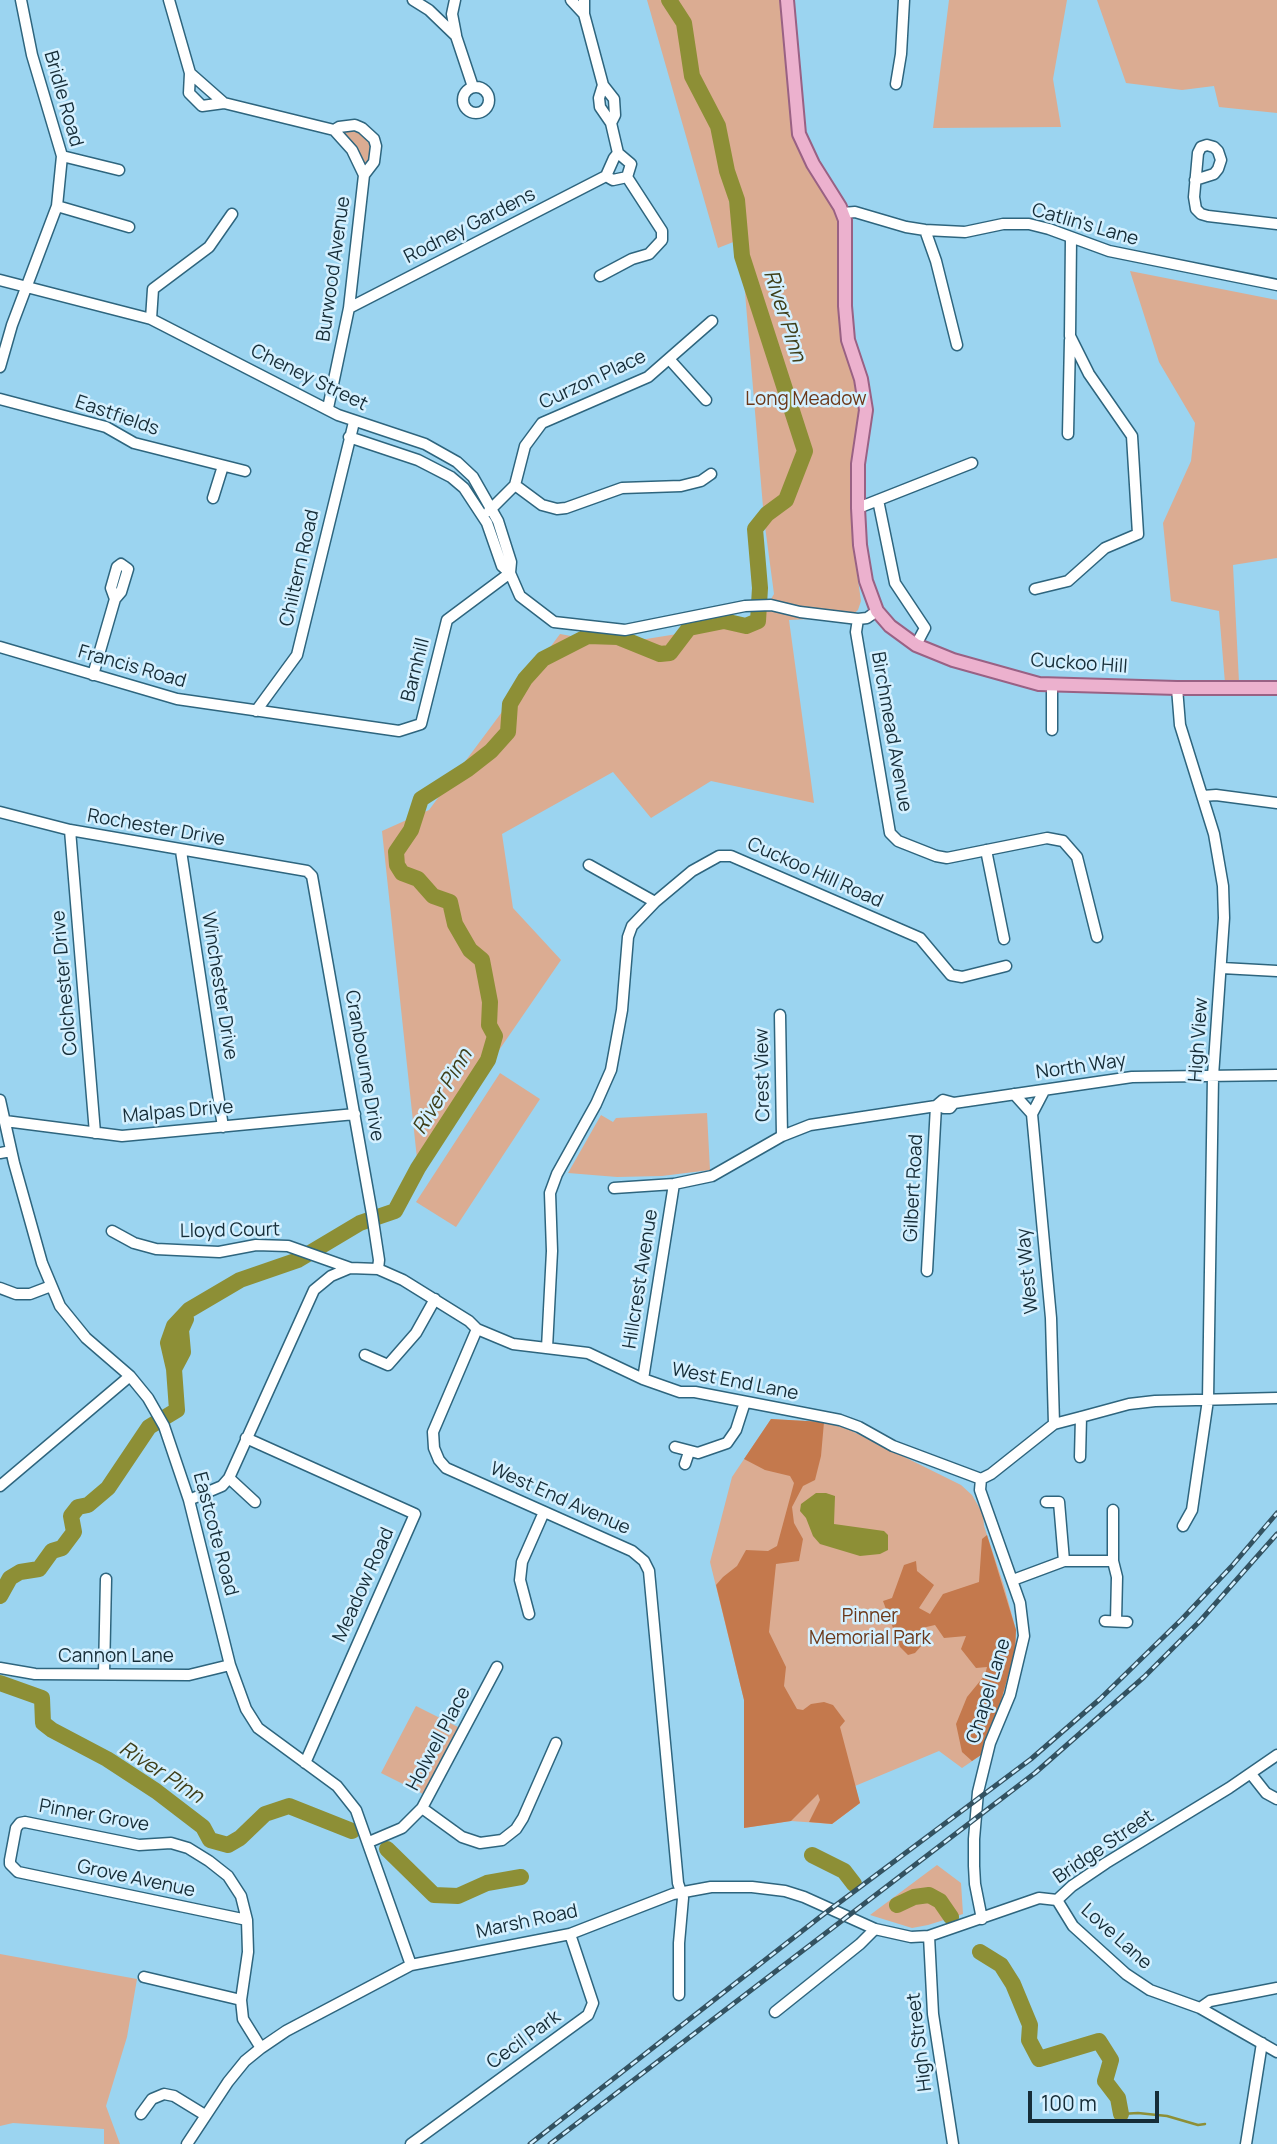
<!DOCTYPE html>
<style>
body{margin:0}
#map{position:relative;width:1277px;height:2144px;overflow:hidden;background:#9bd4f0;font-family:Manrope,sans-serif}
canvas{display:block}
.scale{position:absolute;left:1028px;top:2091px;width:131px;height:32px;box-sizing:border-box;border:4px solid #162d38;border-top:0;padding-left:9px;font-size:21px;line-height:24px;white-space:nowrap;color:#162d38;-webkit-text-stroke:5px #d4f0ff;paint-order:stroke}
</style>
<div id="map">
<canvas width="1277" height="2144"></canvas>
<div class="scale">100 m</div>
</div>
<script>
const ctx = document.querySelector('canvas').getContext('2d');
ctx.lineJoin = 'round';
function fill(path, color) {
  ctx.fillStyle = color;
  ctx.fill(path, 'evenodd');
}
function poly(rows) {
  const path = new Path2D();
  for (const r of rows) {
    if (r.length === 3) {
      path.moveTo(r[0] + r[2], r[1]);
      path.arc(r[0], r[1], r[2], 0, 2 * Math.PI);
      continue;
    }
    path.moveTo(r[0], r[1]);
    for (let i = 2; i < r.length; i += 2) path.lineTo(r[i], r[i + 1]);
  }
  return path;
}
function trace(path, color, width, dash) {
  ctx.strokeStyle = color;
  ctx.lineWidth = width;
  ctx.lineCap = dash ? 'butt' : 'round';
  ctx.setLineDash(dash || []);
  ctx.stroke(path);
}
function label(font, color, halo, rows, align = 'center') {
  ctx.font = font + ' Manrope,sans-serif';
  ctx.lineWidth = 5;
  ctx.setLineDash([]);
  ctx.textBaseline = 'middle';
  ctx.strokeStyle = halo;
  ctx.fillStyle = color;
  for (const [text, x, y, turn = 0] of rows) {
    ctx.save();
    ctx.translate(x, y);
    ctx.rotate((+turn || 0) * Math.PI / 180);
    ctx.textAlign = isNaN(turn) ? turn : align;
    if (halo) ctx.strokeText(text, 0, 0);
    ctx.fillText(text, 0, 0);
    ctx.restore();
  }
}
fill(poly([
 [647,0,665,0,674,16,669,0,781,0,798,143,808,168,837,215,842,230,847,347,859,400,852,504,855,559,861,601,858,610,850,617,789,620,814,803,711,781,651,818,613,772,502,834,513,908,561,960,418,1168,382,831,429,810,560,634,615,644,758,621,774,594,764,519,741,245,727,189,736,241,718,248],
 [681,33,704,89,711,121,689,75],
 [949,0,1067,0,1053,79,1061,127,933,128],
 [1097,0,1277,0,1277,113,1219,107,1214,86,1182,90,1126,83],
 [351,128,365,134,374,148,369,164,364,163,342,133],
 [1130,271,1277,300,1277,558,1233,565,1239,682,1225,683,1219,611,1171,601,1163,523,1191,461,1195,423,1159,362],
 [500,1073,540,1099,456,1227,416,1202],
 [707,1113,710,1170,662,1176,617,1177,568,1173,601,1115,613,1122,616,1118],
 [771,1419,824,1422,848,1429,961,1485,972,1495,983,1514,984,1526,1004,1586,1016,1630,1015,1652,987,1751,962,1768,939,1751,855,1786,860,1803,832,1824,791,1821,744,1828,744,1700,710,1562,732,1477],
 [416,1706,458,1727,423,1794,381,1773],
 [937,1865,961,1883,963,1914,928,1925,912,1928,870,1915],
 [0,1954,137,1979,127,2037,106,2106,120,2144,104,2144,104,2129,13,2123,0,2126]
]), '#dbac92');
fill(poly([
 [771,1419,824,1422,821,1456,815,1480,803,1486,792,1507,794,1523,803,1539,799,1561,776,1564,769,1632,786,1667,784,1686,797,1709,803,1710,811,1704,824,1702,833,1705,845,1721,840,1727,860,1803,832,1824,809,1822,820,1800,818,1794,791,1821,744,1828,744,1700,716,1585,723,1577,737,1566,746,1550,768,1551,777,1546,794,1483,790,1476,765,1470,744,1459],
 [987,1535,1016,1630,1015,1651,987,1751,972,1761,962,1752,956,1724,967,1697,985,1675,987,1667,976,1668,961,1649,966,1636,944,1638,935,1625,922,1628,922,1645,915,1653,908,1655,900,1647,883,1601,892,1598,904,1565,916,1561,917,1571,934,1585,919,1608,930,1614,943,1594,979,1582,982,1539]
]), '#c4794d');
fill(poly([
 [816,1493,826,1493,835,1496,834,1524,884,1531,888,1535,888,1550,880,1554,860,1556,820,1544,813,1536,806,1518,800,1511,801,1504]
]), '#8d8f36');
trace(poly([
 [1121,2114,1138,2113,1167,2116,1198,2125,1205,2124]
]), '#8d8f36', 2.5);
trace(poly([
 [174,1369,183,1352,181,1330,186,1319],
 [0,1596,10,1578,20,1572,39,1569,52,1551,62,1548,74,1532,71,1516,78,1507,88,1505,108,1488,149,1427,177,1410,174,1369,168,1343,174,1326,189,1310,240,1280,298,1260,360,1223,395,1211,418,1168,488,1060,495,1036,489,1025,490,1002,482,960,470,950,455,924,450,902,433,896,418,879,402,873,397,865,396,852,411,830,421,799,468,769,491,751,508,732,510,704,525,679,543,659,588,636,618,637,660,654,670,653,689,628,724,621,746,626,758,621,760,588,755,529,767,514,786,500,805,451,742,256,737,200,727,171,718,126,692,76,684,23,669,0],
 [0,1683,42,1698,43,1723,52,1730,107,1759,156,1791,203,1827,210,1840,228,1845,240,1838,265,1814,289,1806,352,1831],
 [387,1849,434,1895,458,1896,487,1883,521,1877],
 [812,1855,844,1871,854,1884],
 [897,1905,914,1897,929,1895,940,1901,951,1917],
 [980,1952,1001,1965,1013,1984,1030,2025,1029,2040,1039,2059,1099,2041,1111,2060,1105,2081,1118,2098,1121,2114]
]), '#8d8f36', 16);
const minor = poly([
 [169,0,190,73,224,103,334,130,352,150,364,175,349,308,328,408],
 [413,0,429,10,456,36,473,87],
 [455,0,452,14,456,35],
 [571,0,584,14],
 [584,0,584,14,603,85,614,99,615,115,611,123],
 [190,73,189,93,202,106,224,103],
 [896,84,901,54,904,0],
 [476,100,13],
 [334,130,339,127,355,125,362,128,374,139,376,146,374,162,364,175],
 [62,156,119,170],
 [606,176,613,180,627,177,631,164,618,153],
 [1195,180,1214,174,1218,169,1221,160,1218,151,1214,147,1207,145,1201,147,1198,153,1194,197,1196,209,1201,214,1208,216,1277,224],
 [57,206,129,227],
 [843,213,855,212,906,227,925,230,965,232,1003,224,1029,224,1049,229,1109,251,1277,285],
 [925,230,936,261,957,345],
 [600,276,632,259,649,254,662,240,662,231,627,177],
 [0,280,151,319,338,415,425,444,457,462,473,477,498,521,511,562,510,573],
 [349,308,606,176,614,158,618,153,611,123,600,107,599,98,603,85],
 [151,319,153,289,209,247,232,214],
 [670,360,706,400],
 [0,367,12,325,57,206,62,156,32,55,21,0],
 [0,399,106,427,134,443,245,471],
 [1068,434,1070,340],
 [349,437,418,460,451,477,464,488,487,523,502,566,510,573,520,596,554,622,625,630,745,606,771,605,800,612,858,619,867,618,877,611],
 [515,485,542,505,557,509,566,508,622,488,681,486,701,481,711,474],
 [213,498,223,466],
 [878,500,895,583,925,628,916,645],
 [858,508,972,463],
 [489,511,515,485,525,446,542,423,648,377,712,321],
 [1035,589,1068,581,1105,548,1138,534,1132,436,1089,374,1070,336,1071,238],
 [858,619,856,632,890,833,898,841,936,856,947,858,1047,838,1063,841,1077,857,1097,937],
 [0,647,177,699,399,731,421,724,447,620,510,573],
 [93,675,115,599,111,588,117,567,121,564,128,569,121,592,115,599],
 [1052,685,1052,730],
 [1177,688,1180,725,1214,834,1223,886,1224,918,1213,1076,1208,1400,1192,1510,1183,1526],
 [256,711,297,655,354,422],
 [1203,796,1216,795,1277,803],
 [0,812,70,830,307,871,312,876,372,1214,379,1260,378,1269],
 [70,830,95,1133],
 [986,850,1004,939],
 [181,851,223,1127],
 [589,865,655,902],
 [1222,968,1277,971],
 [780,1015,782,1136],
 [1044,1091,1032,1114,1051,1318,1054,1424],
 [1014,1094,1032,1114],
 [0,1100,14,1163,42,1263,60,1306,86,1338,130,1376,148,1398,164,1426,189,1500,230,1665,246,1709,258,1728,337,1786,356,1810,411,1965],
 [940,1105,944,1108,950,1108,954,1103,1132,1077,1277,1075],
 [5,1121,122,1136,355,1114],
 [0,1153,11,1151],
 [614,1188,674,1184,712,1176,782,1136,810,1125,936,1106,943,1100,954,1103],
 [112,1231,134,1243,156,1249,219,1252,256,1245,288,1246,350,1268],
 [927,1271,936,1106],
 [0,1288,16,1294,30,1294,51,1286],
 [477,1329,433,1432,434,1448,439,1460,446,1468,632,1551,644,1561,649,1571,678,1883,683,1898,679,1943,679,1995],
 [547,1348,552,1251,550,1193,557,1174,596,1104,611,1070,622,1010,628,937,632,926,655,902,692,871,719,856,731,856,920,938,951,975,962,977,1006,966],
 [365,1355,388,1365,416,1333,435,1299],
 [643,1379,674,1184],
 [246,1438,415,1514,305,1763],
 [675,1447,698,1453,727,1443,736,1430,745,1402],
 [1080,1457,1081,1417],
 [685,1464,689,1452],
 [229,1478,255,1502],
 [981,1479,980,1490,1020,1603,1024,1636,1010,1695,990,1743,978,1792,974,1839,974,1866,975,1884,982,1919],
 [0,1486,130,1376],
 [189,1500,222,1486,229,1478,314,1290,331,1276,350,1268,378,1269,403,1280,469,1321,477,1329,513,1344,588,1353,643,1379,680,1392,695,1392,840,1420,859,1427,893,1446,981,1479,991,1474,1054,1424,1081,1417,1129,1404,1155,1401,1277,1398],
 [1046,1502,1059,1502,1064,1561],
 [1113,1510,1113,1561,1117,1577,1116,1621],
 [1013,1580,1064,1561,1113,1561],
 [529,1614,520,1580,522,1562,544,1512],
 [1105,1621,1127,1622],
 [0,1668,35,1674,189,1675,230,1665],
 [104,1674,106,1579],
 [1251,1774,1266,1793,1277,1799],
 [422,1808,462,1837,480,1843,502,1840,516,1829,523,1818,556,1743],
 [369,1842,402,1828,422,1808,497,1667],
 [1057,1900,1073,1926,1126,1974,1150,1990,1200,2008,1277,2052],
 [1057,1900,1072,1886,1106,1863,1229,1788,1277,1755],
 [247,1920,18,1872,10,1864,10,1860,16,1828,20,1823,25,1822,139,1845,171,1843,188,1848,209,1861,228,1876,241,1896,247,1920,248,1952,241,2000,243,2019,261,2048],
 [929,1936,933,2014,953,2144],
 [144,1977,241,2000],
 [1200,2008,1210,2001,1277,1988],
 [775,2012,860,1944,875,1929],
 [141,2114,152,2099,164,2094,174,2096,205,2115],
 [187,2144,228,2082,245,2061,261,2048,286,2031,411,1965,570,1934,673,1894,711,1887,752,1887,785,1891,804,1897,875,1929,911,1937,929,1936,1039,1898,1057,1900],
 [411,2144,588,2015,593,2003,570,1934],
 [1246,2144,1262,2043]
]);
const major = poly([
 [787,0,799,134,813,164,840,207,845,220,845,306,848,340,861,379,866,410,858,464,858,508,860,545,866,581,877,611,890,626,916,645,953,660,1039,684,1177,688,1277,688]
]);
trace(minor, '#2e657e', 13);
trace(major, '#996184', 16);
trace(minor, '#fff', 10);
trace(major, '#ecb1ce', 12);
const rail = poly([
 [530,2144,820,1917,1031,1759,1100,1699,1182,1619,1231,1567,1277,1513],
 [550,2144,1035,1773,1144,1677,1200,1621,1277,1534]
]);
trace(rail, '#335261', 5);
trace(rail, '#d4f0ff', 2.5, [8]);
label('19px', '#162d38', '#d4f0ff', [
 ["Bridle Road",63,99,74],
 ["Catlin's Lane",1085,225,16],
 ["Rodney Gardens",470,226,-27],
 ["Burwood Avenue",334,269,-82],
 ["Cheney Street",309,378,26],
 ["Curzon Place",593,380,-25],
 ["Eastfields",117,416,19],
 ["Chiltern Road",300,568,-77],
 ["Cuckoo Hill",1079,664,4],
 ["Francis Road",132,667,16],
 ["Barnhill",416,670,-76],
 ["Birchmead Avenue",891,732,80],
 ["Rochester Drive",156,828,10],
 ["Cuckoo Hill Road",815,873,24],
 ["Colchester Drive",65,983,-95],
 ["Winchester Drive",219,986,81],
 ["High View",1199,1040,-86],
 ["Cranbourne Drive",364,1066,80],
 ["North Way",1081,1067,-8],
 ["Crest View",763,1075,-91],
 ["Malpas Drive",178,1112,-5],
 ["Gilbert Road",914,1188,-87],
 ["Lloyd Court",230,1231,-1],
 ["West Way",1028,1271,-96],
 ["Hillcrest Avenue",641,1279,-81],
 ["West End Lane",735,1382,11],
 ["West End Avenue",560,1499,24],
 ["Eastcote Road",215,1534,75],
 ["Meadow Road",364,1585,-66],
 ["Cannon Lane",116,1657],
 ["Chapel Lane",989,1691,-73],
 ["Holwell Place",439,1739,-62],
 ["Pinner Grove",94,1816,10],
 ["Bridge Street",1104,1847,-34],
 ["Grove Avenue",136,1879,12],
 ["Marsh Road",527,1922,-12],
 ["Love Lane",1116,1937,42],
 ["Cecil Park",524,2040,-36],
 ["High Street",920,2042,-97]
]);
label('19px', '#6b3819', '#d4f0ff', [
 ["Long Meadow",806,400],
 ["Pinner",870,1617],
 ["Memorial Park",870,1639]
]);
label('italic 21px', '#3e3f1a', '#d4f0ff', [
 ["River Pinn",784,316,72],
 ["River Pinn",443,1092,-59],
 ["River Pinn",161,1773,33]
]);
</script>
